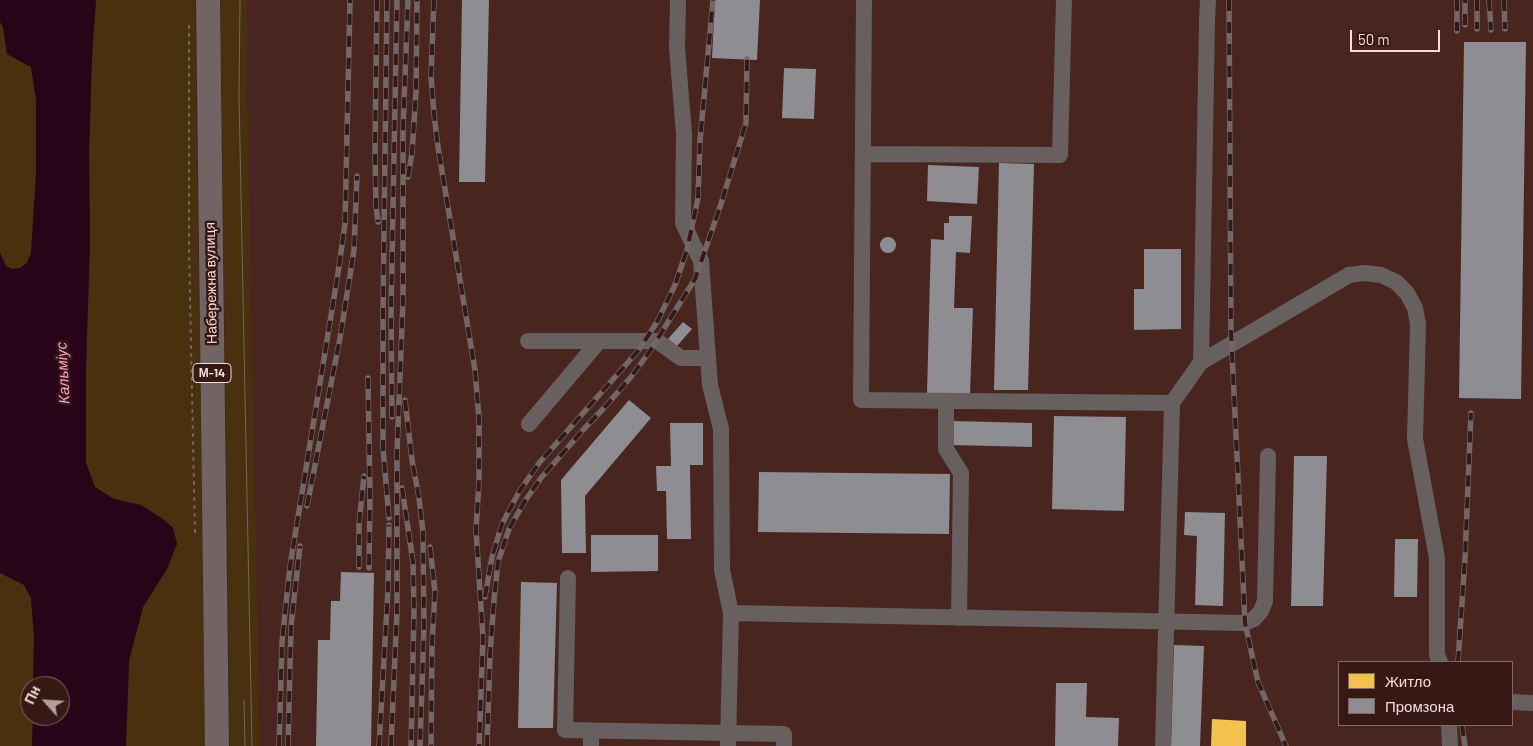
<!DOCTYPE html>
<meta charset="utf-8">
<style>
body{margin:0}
#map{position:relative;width:1533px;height:746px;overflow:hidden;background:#392825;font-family:Barlow,sans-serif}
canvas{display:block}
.legend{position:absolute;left:1338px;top:661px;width:175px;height:65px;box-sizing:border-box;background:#361814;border:1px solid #826763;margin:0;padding:6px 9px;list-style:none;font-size:15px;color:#f3ddd9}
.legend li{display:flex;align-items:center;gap:10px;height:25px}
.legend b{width:25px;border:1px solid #826763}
.north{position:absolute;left:20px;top:676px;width:50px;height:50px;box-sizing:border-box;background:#361814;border:1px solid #826763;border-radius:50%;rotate:296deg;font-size:14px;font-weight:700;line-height:20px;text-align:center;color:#f3ddd9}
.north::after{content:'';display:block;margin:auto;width:18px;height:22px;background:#b29e9a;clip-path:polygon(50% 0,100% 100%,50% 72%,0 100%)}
.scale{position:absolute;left:1350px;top:30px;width:90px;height:22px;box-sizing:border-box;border:2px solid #f3ddd9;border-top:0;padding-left:6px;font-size:15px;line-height:18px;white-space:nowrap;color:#f3ddd9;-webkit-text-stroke:4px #361814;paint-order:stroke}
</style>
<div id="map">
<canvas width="1533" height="746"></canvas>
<ul class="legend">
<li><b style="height:14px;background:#f2c14e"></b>Житло</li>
<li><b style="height:14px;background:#8d8d92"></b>Промзона</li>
</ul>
<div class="north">Пн</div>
<div class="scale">50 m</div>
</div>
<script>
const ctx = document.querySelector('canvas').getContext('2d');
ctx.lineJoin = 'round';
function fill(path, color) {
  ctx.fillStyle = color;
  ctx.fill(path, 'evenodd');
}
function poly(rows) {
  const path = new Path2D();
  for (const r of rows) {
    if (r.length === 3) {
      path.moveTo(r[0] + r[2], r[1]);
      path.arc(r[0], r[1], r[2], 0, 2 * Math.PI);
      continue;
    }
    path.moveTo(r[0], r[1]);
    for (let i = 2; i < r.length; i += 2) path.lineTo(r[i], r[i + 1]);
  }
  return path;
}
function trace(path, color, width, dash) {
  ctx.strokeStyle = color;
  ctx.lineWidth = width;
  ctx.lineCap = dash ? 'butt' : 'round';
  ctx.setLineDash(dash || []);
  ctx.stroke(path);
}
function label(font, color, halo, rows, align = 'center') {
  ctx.font = font + ' Barlow,sans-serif';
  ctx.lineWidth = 5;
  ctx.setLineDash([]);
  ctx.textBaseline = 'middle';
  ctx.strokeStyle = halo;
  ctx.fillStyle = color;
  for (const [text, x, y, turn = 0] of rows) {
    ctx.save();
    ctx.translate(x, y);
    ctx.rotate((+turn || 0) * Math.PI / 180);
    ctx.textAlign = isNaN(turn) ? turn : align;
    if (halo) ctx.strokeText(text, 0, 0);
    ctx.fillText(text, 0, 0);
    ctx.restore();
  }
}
fill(poly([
 [247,0,1533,0,1533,746,260,746,247,90],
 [1339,662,1512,662,1512,725,1339,725]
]), '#492520');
fill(poly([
 [96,0,195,0,205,746,126,746,129,661,143,607,167,569,141,505,114,499,95,487,86,463,86,367,90,243,89,154,92,57],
 [221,0,247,0,247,90,260,746,230,746,221,41],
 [0,22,3,27,7,54,31,67,36,99,36,174,31,253,27,262,20,268,12,269,6,266,0,253],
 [0,573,24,585,31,598,34,637,33,686,30,686,30,716,33,716,32,746,0,746]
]), '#49300e');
fill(poly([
 [0,0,96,0,92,57,89,154,90,243,86,367,86,463,95,487,114,499,141,505,163,519,173,528,177,544,167,569,143,607,129,661,126,746,32,746,33,716,60,716,60,686,33,686,34,637,31,598,24,585,0,573,0,253,6,266,12,269,20,268,27,263,31,253,36,174,36,99,31,67,7,54,3,27,0,22]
]), '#280418');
fill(poly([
 [1212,719,1246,721,1246,746,1211,746]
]), '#f2c14e');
fill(poly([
 [462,0,489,0,485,182,459,182],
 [715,0,760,0,757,60,712,58],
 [1464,42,1526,42,1521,399,1459,398],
 [784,68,816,69,814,119,782,118],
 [999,163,1034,164,1028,390,994,390],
 [928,165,979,167,977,204,927,201],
 [949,216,972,216,970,253,956,252,954,308,973,308,970,394,927,393,931,239,944,240,944,223,949,223],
 [888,245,8],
 [1144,249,1181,249,1181,329,1134,330,1134,289,1144,289],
 [683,322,692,329,677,346,668,339],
 [629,400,651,418,585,496,586,553,562,553,561,480],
 [1054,416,1126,417,1124,511,1052,509],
 [953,421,1032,423,1032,447,952,445],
 [670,423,703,423,703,465,690,465,691,539,667,539,666,491,657,491,656,466,671,466],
 [1294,456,1327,456,1323,606,1291,606],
 [759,472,950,474,949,534,758,532],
 [1185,512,1225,513,1223,606,1195,605,1197,536,1184,535],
 [591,535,658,535,658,571,591,572],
 [1395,539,1418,539,1417,597,1394,597],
 [341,572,374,573,371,746,316,746,318,640,330,640,331,601,340,601],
 [521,582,557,583,553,728,518,728],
 [1174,645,1204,646,1200,746,1171,746],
 [1056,683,1087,683,1086,717,1119,718,1118,746,1055,746]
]), '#8d8d92');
trace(poly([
 [189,25,189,250,195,533]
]), '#6c6362', 2, [4, 4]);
trace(poly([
 [678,0,677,47,684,135,683,223,701,261,710,385,721,429,722,570,731,613,728,746],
 [864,0,861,400,1172,403],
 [863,154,1060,155,1064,0],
 [528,341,657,341,681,358,708,358],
 [1201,362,1207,22,1208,0],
 [946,401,946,449,961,473,959,618],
 [529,424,599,341],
 [568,578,565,730,784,734,784,746],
 [731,613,1245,623,1254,619,1261,611,1265,601,1268,456],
 [1512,702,1533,703],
 [1449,725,1450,746],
 [591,746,591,730],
 [1163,746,1172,403,1201,362,1349,275,1365,273,1381,275,1396,282,1407,293,1415,308,1418,324,1415,439,1437,558,1437,655,1440,662]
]), '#685f5f', 16);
trace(poly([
 [208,0,217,746]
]), '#726464', 24);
trace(poly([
 [240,0,239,96,252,746],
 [244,700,245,746]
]), '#726766', 1);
const rail = poly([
 [377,0,375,150,376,206,378,222],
 [387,0,383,313,383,448,389,518],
 [434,0,431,76,434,114,438,147,475,370,479,419,479,481,476,530,483,638,479,746],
 [1229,0,1231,331,1245,623,1258,682,1286,746],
 [1457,0,1457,31],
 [1477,0,1477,29],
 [1489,0,1491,30],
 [1504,0,1505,29],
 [1465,25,1465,0],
 [408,177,412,153,416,92,417,0],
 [368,378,370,495,369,568],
 [405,400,412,460,419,498,423,532,424,626,420,746],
 [392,417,391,315,397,0],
 [402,488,413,562,414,611,411,746],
 [307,506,340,338,354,250,357,176],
 [430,547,435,592,432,644,431,746],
 [359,567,359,524,364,476],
 [485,597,492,557,502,524,519,492,539,463,638,351,657,322,675,285,687,250,698,198,700,141,713,0],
 [1458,662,1465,558,1471,413],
 [1462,725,1465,746],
 [279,746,282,642,290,566,338,273,345,224,350,0],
 [288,746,291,626,300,546],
 [379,746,388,590,389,525],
 [391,746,397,612,397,453,403,300,403,129,408,0],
 [487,746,490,655,494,600,498,562,509,529,525,501,541,478,583,430,604,408,631,377,650,351,695,279,720,207,746,123,747,59]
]);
trace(rail, '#726766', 5.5);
trace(rail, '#361814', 4, [11]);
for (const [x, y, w] of [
 [212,373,38]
]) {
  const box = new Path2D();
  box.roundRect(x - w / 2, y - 9.5, w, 19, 4);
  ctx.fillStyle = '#361814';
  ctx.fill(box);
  trace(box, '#f3ddd9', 1);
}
label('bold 12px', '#f3ddd9', null, [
 ["М-14",212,373]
]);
label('14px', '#f3ddd9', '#361814', [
 ["Набережна вулиця",211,283,-91]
]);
label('italic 15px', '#fba0cf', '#361814', [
 ["Кальміус",63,373,-93]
]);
</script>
